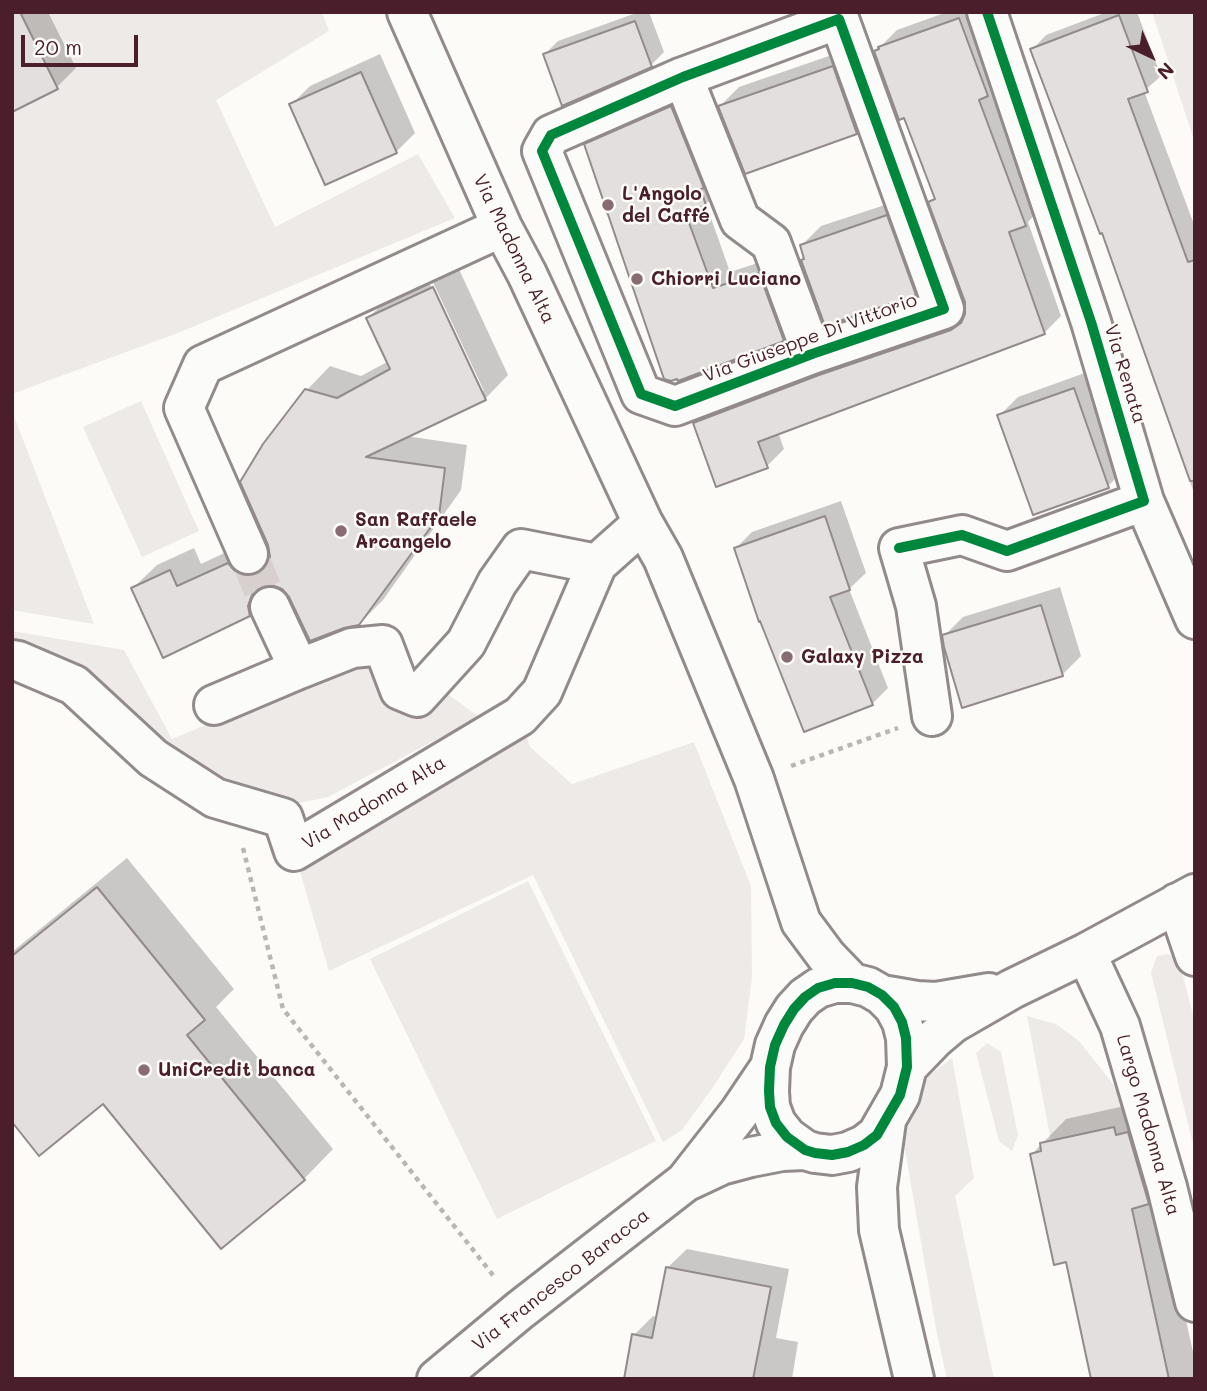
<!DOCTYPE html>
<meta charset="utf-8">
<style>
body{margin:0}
#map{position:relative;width:1207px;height:1391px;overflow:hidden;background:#fcfbf8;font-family:Mali,sans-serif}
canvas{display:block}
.frame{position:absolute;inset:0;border:14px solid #4a1f2b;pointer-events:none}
.north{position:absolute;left:1116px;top:21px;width:70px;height:70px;-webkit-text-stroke:5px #fdfcf7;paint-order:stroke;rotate:136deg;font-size:19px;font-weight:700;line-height:28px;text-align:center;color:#4a1f2b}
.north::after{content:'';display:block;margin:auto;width:24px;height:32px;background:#4a1f2b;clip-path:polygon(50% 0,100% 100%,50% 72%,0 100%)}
.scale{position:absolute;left:21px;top:35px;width:117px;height:32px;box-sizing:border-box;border:4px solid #4a1f2b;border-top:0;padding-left:9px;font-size:21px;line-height:24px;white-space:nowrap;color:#4a1f2b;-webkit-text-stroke:5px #fdfcf7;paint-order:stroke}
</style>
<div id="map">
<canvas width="1207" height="1391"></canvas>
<div class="frame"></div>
<div class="north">N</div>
<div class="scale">20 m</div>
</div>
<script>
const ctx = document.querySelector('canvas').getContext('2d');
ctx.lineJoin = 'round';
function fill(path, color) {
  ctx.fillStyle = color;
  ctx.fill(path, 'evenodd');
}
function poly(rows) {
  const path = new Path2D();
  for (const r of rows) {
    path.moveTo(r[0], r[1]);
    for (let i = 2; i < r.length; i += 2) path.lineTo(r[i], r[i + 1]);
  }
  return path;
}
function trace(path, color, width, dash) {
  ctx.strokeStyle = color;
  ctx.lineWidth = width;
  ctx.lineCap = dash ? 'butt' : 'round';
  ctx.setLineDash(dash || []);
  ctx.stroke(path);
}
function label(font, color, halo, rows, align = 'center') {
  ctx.font = font + ' Mali,sans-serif';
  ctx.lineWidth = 5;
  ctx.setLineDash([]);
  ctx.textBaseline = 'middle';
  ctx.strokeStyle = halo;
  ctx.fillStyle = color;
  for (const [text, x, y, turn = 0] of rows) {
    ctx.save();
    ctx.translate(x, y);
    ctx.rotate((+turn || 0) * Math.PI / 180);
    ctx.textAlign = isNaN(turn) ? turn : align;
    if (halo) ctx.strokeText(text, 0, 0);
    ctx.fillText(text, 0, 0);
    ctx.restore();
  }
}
fill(poly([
 [12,12,322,12,329,31,216,100,275,227,418,154,455,218,178,333,12,394],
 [1152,12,1195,12,1195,143],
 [141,401,199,531,142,557,83,427],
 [12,411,94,624,12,610],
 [12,631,124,650,172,739,367,658,425,710,449,695,479,717,328,797,290,805,228,790,12,648],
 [520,716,530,747,572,784,694,742,751,886,752,978,744,1039,713,1087,682,1130,663,1142,533,875,329,971,294,851],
 [528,881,656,1141,497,1219,370,959],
 [1168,954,1179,960,1195,1023,1195,1152,1151,973,1157,956],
 [1027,1016,1056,1024,1079,1041,1113,1084,1136,1130,1116,1135,1114,1127,1051,1141],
 [987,1043,1001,1052,1018,1135,1012,1151,999,1141,976,1053],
 [952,1058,974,1178,955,1196,994,1379,947,1379,936,1329,904,1144,909,1110,926,1078]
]), '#eeeae8');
fill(poly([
 [12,12,48,12,76,68,57,87,12,110],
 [639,12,649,12,664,52,651,65,545,54,558,41],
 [947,12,980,12,1042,207,1028,222,1061,316,1044,333,778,432,784,449,767,466,695,423,712,406,838,358,967,314,966,302,930,202,936,197,905,116,876,51,897,30],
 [1107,12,1137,12,1161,76,1144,91,1195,227,1195,489,1193,490,1165,412,1167,411,1103,231,1032,50,1046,35],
 [852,48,875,114,856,133,720,106,739,87],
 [380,54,415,133,396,152,291,105,310,86],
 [689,90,723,186,706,204,730,272,776,257,801,322,783,340,679,379,586,145,604,127],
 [906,198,934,275,915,294,802,245,821,226],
 [457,265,508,375,485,399,406,436,467,445,461,490,383,600,359,624,291,596,283,587,271,583,273,591,249,615,133,588,157,565,194,548,201,564,252,540,258,548,271,554,307,390,330,366,361,376,389,361,368,318,392,295],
 [431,278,484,391,480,391,428,280],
 [1093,370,1127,467,1108,486,999,416,1018,397],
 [841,501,866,573,849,589,888,688,872,704,736,548,752,532],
 [1060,587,1081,656,1062,675,944,636,963,617],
 [127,858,234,989,216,1007,333,1149,304,1179,221,1246,103,1102,12,1120,12,952],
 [1138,1103,1195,1361,1195,1379,1093,1379,1067,1260,1032,1154,1066,1119],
 [687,1249,789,1269,776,1338,798,1342,792,1379,625,1379,634,1335,653,1316,658,1317,667,1268]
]), '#0003');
const building = poly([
 [12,12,20,12,58,89,12,112,12,12],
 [1119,15,1148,92,1128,99,1188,262,1195,260,1195,481,1190,481,1102,233,1100,234,1030,49,1119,15],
 [959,18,988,96,979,100,1026,226,1009,232,1045,334,758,442,768,468,716,487,693,423,819,375,951,330,961,323,965,314,965,302,928,202,935,199,904,118,899,120,874,51,879,49,878,47,959,18],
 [635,21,652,67,562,106,543,54,635,21],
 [833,66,857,134,745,174,718,106,833,66],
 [361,72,397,153,325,185,289,104,361,72],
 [671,106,704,188,701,189,706,206,685,212,713,288,759,273,784,341,678,381,677,379,671,381,664,379,584,144,671,106],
 [887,215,916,295,825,326,801,260,804,259,800,245,887,215],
 [433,287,486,400,366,457,445,468,439,516,359,625,344,628,310,641,289,597,282,589,271,585,260,588,252,595,248,606,250,616,163,658,131,588,170,570,177,586,228,563,235,571,245,576,256,574,265,567,270,557,268,545,240,482,263,444,305,389,337,398,390,369,366,318,433,287],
 [1074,388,1109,488,1033,515,997,415,1074,388],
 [825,516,850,590,830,597,873,705,804,732,760,621,759,622,734,548,825,516],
 [1041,605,1063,676,962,708,944,647,942,635,1041,605],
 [97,887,205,1020,187,1035,305,1180,221,1249,103,1104,39,1156,12,1122,12,956,97,887],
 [1114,1127,1116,1135,1128,1132,1149,1204,1132,1209,1169,1379,1091,1379,1066,1262,1054,1265,1030,1154,1041,1151,1040,1143,1114,1127],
 [666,1267,771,1287,753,1379,624,1379,632,1334,652,1338,666,1267]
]);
fill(building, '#e2dfde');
trace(building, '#928a8b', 2);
trace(poly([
 [248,554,270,607]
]), '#d8cfcf', 38, [38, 19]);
const minor = poly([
 [407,12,502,227,527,274,643,523,663,558,754,779,801,922,827,957,852,983],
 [839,19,944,309,812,354,675,406,641,394,542,151,551,135,683,77,839,19],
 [683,77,740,220,771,243,812,354],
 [1144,501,1195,619],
 [248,554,184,408,203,365,502,227],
 [270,607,299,669,352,648,383,645,400,690,417,697,466,643,497,583,521,549,597,564],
 [12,660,18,661,74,685,153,758,215,798,283,818,294,851,520,716,542,692,597,564,643,523],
 [214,705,299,669],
 [932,716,916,606,899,548,962,535,1007,551,1144,501,1091,322,987,12],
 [1177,903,1195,956],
 [1086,953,1120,1026,1167,1187,1195,1302],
 [835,983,852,983,868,987,882,995,894,1007,902,1022,906,1038,907,1067,900,1095,877,1135,864,1145,848,1152,832,1155,815,1153,805,1150,787,1137,776,1123,770,1107,769,1091,770,1067,775,1045,784,1025,794,1009,805,997,818,988,835,983],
 [882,995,917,1001,936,1002,989,993],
 [907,1067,934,1039,953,1023,1012,989,1086,953,1195,894],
 [886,1121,877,1187,879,1230,914,1379],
 [687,1181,721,1165,751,1157,782,1151,805,1150],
 [437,1379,520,1310,685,1182,739,1113,770,1067]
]);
trace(minor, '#928a8b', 44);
trace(poly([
 [791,766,898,728],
 [243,848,283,1009,496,1279]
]), '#bbb6b6', 4.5, [5, 5]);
trace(minor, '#fbfbf9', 38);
trace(poly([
 [839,19,944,309,812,354,675,406,641,394,542,151,551,135,683,77,839,19],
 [899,548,962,535,1007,551,1144,501,1091,322,987,12],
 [835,983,852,983,868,987,882,995,894,1007,902,1022,906,1038,907,1067,900,1095,877,1135,864,1145,848,1152,832,1155,815,1153,805,1150,787,1137,776,1123,770,1107,769,1091,770,1067,775,1045,784,1025,794,1009,805,997,818,988,835,983]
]), '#00873e', 10);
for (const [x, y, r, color] of [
 [608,205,7,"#886c73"],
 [637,279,7,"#886c73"],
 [341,531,7,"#886c73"],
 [787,657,7,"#886c73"],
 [144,1070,7,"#886c73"]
]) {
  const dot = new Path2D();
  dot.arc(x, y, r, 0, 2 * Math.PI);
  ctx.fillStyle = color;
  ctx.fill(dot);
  trace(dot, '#fdfcf7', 2.5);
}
label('bold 19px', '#4a1f2b', '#fdfcf7', [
 ["L'Angolo",622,194],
 ["del Caffé",622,216],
 ["Chiorri Luciano",651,279],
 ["San Raffaele",355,520],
 ["Arcangelo",355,542],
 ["Galaxy Pizza",801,657],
 ["UniCredit banca",158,1070]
], 'left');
label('19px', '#4a1f2b', '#fdfcf7', [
 ["Via Madonna Alta",514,249,64],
 ["Via Giuseppe Di Vittorio",810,338,-20],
 ["Via Renata",1125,374,73],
 ["Via Madonna Alta",374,803,-31],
 ["Largo Madonna Alta",1148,1125,74],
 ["Via Francesco Baracca",561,1280,-38]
]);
</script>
